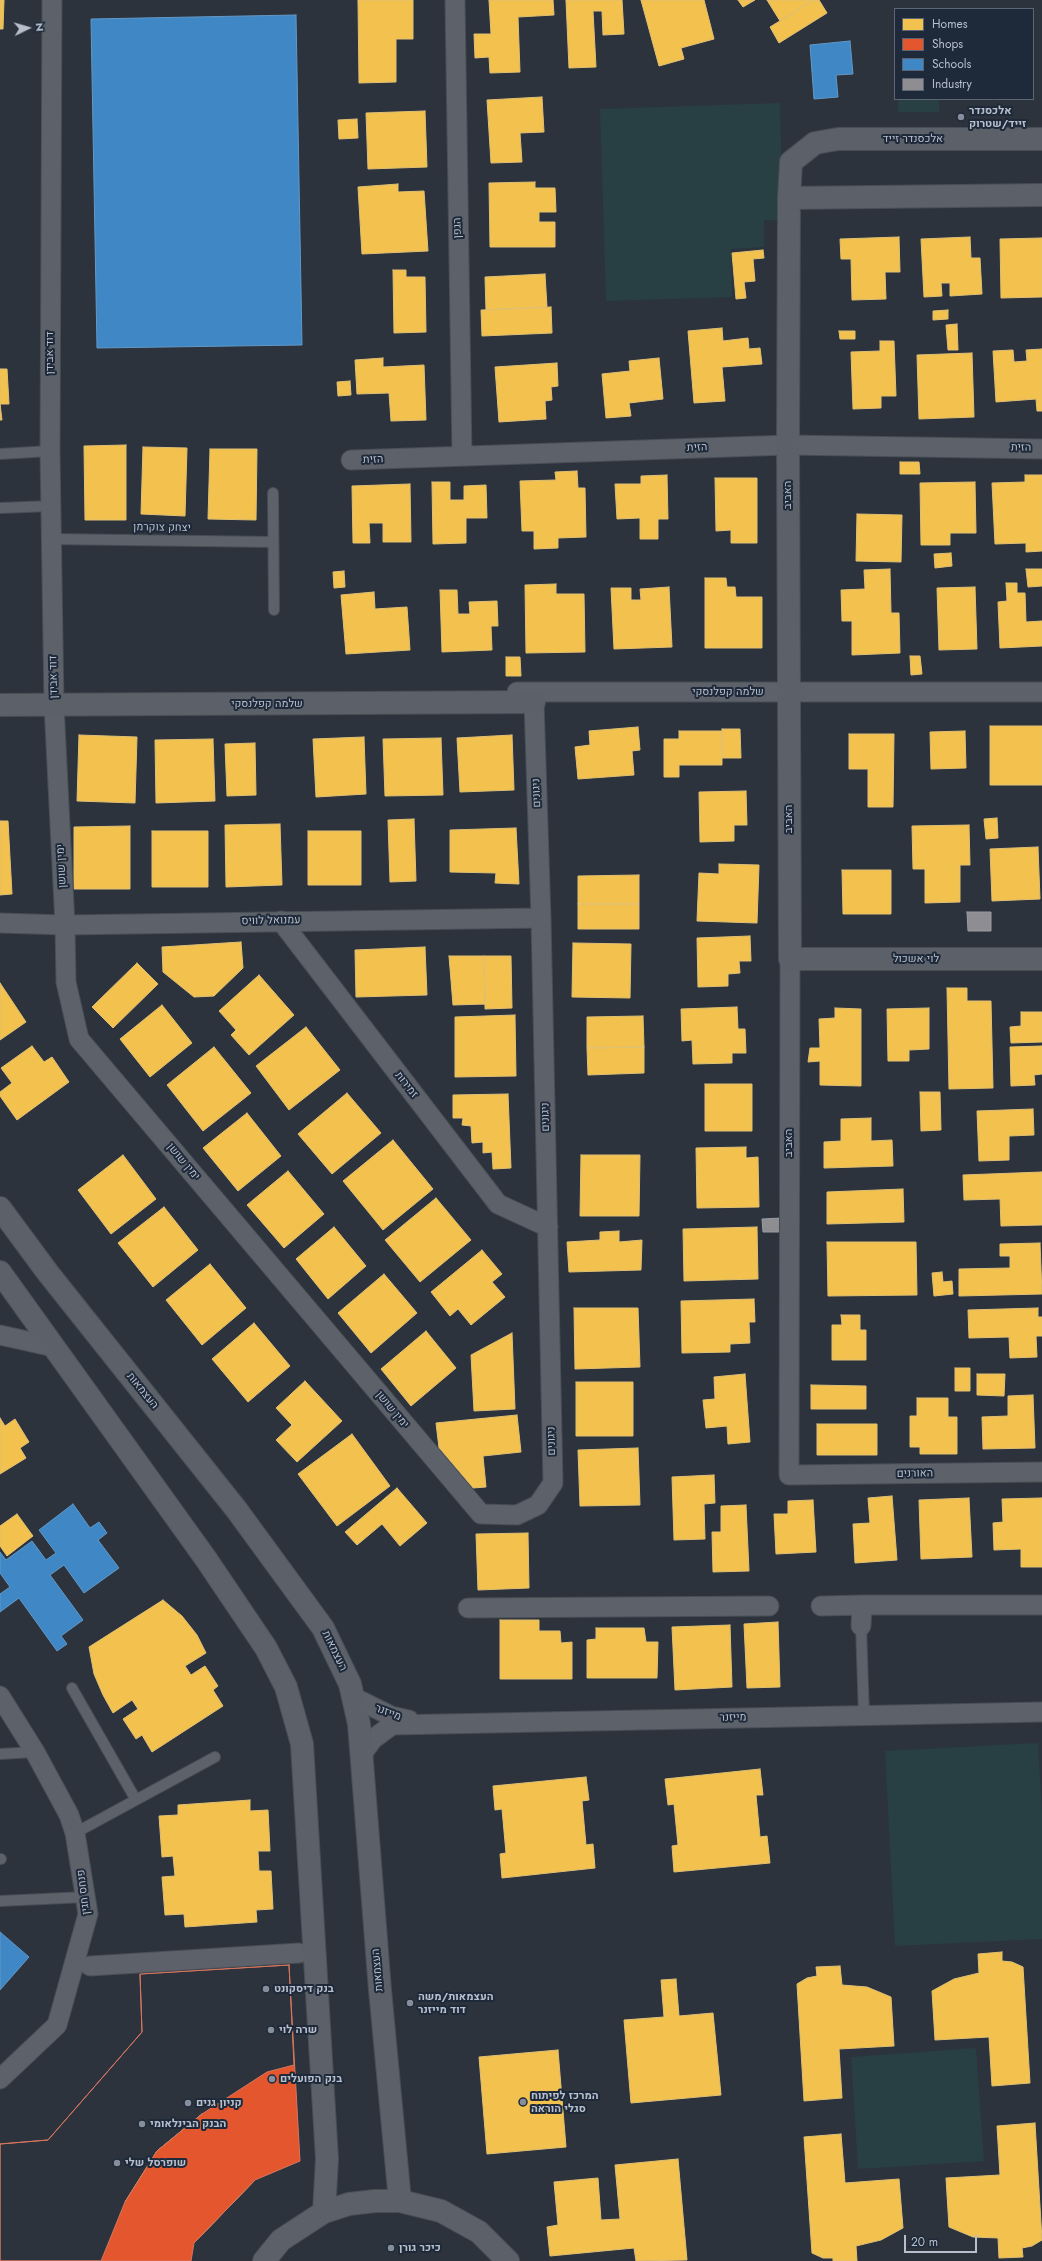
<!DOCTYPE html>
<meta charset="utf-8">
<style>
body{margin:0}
#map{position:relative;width:1042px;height:2261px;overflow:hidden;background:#2c333d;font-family:Jost,sans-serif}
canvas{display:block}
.legend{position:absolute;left:894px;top:8px;width:140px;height:92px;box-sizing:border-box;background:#1e2939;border:1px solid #5b6574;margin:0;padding:5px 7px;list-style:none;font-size:12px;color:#b7bfcd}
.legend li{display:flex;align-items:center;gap:8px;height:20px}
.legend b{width:20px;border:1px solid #5b6574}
.north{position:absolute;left:8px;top:8px;width:40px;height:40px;-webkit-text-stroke:3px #1e2939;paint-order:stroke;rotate:85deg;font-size:11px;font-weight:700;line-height:16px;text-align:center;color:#b7bfcd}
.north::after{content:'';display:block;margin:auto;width:14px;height:18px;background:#b7bfcd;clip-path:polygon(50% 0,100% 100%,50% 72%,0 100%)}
.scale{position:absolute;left:904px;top:2235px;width:73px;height:18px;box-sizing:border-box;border:2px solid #b7bfcd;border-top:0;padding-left:5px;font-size:12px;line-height:14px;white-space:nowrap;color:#b7bfcd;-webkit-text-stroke:3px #1e2939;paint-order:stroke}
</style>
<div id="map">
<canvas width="1042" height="2261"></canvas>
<ul class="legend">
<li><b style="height:11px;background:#f2c14e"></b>Homes</li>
<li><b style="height:11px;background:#e4572e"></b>Shops</li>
<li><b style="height:11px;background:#3f88c5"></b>Schools</li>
<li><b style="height:11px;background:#8d8d92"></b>Industry</li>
</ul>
<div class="north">N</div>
<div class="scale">20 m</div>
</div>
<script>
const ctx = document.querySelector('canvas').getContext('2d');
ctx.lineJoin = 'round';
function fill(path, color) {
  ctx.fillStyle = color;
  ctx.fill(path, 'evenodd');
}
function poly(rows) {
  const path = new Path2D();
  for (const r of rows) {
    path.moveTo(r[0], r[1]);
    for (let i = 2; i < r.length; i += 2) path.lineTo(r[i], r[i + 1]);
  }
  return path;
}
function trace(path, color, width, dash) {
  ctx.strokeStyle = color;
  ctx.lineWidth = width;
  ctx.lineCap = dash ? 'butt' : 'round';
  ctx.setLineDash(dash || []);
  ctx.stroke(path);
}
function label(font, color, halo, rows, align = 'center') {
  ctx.font = font + ' Jost,Heebo,sans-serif';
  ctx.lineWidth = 4;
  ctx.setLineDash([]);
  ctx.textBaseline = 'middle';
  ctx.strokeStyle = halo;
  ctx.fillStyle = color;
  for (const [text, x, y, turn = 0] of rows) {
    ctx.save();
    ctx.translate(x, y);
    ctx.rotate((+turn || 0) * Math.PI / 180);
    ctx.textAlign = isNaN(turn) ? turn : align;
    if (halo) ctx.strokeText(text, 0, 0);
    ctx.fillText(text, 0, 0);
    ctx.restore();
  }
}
fill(poly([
 [898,99,939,99,939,112,898,112],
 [780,103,783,220,764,220,764,247,731,249,732,297,606,301,600,109],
 [1038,1743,1042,1812,1042,1939,895,1946,885,1751],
 [976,2048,984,2161,858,2169,851,2057]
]), '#283f44');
const homes = poly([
 [0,0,4,0,3,29,0,29,0,0],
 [358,0,413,0,413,39,396,39,396,82,359,83,358,0],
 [489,0,553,0,554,15,518,17,520,72,490,73,489,57,475,58,474,34,491,34,489,0],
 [566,0,622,0,624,34,603,35,602,11,593,11,596,67,569,68,566,0],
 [641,0,704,0,714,39,681,48,684,59,659,66,641,0],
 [738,0,755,0,743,7,738,0],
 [767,0,814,0,780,21,767,0],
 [814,0,819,0,827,13,779,43,770,27,814,0],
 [542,97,544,132,520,133,522,162,491,163,487,100,542,97],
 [425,111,427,167,368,169,366,113,425,111],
 [357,119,358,138,339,139,338,120,357,119],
 [535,182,535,188,555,188,556,212,539,212,539,222,555,222,555,247,490,247,489,183,535,182],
 [398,184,398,192,424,191,428,251,362,254,358,187,398,184],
 [899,237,900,272,885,272,886,299,852,300,851,259,841,259,840,239,899,237],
 [970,237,971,258,980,258,982,294,950,296,950,283,941,283,942,296,924,297,921,239,970,237],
 [1042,238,1042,297,1001,298,1000,239,1042,238],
 [763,250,764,258,753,259,755,281,744,282,746,298,736,299,732,253,763,250],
 [393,270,406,270,406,277,425,277,426,332,394,333,393,270],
 [545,274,547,307,486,310,485,277,545,274],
 [551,307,552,333,482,336,481,310,551,307],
 [948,310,948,319,933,320,933,311,948,310],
 [957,324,958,350,948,350,946,325,957,324],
 [722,328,723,341,748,338,749,349,760,348,762,364,722,367,725,401,694,403,688,331,722,328],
 [839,331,855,331,855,339,840,339,839,331],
 [880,341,894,341,896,396,881,396,881,408,853,409,851,352,880,351,880,341],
 [1042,349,1042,411,1037,411,1036,399,996,402,993,351,1013,350,1014,362,1027,361,1026,350,1042,349],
 [972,353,974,417,919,419,917,355,972,353],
 [383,358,383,367,424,365,426,420,391,421,389,393,357,394,355,360,383,358],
 [659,358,663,399,629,403,631,416,606,418,602,374,630,371,629,361,659,358],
 [557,363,558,386,551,387,552,400,545,401,546,419,499,422,495,367,557,363],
 [0,369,7,369,9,404,0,404,2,420,0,420,0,369],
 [350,381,351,395,338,396,337,382,350,381],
 [126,445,126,520,85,520,84,446,126,445],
 [143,447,187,448,185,516,141,514,143,447],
 [210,449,257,449,256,520,208,519,210,449],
 [900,462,919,462,920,474,900,474,900,462],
 [577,471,578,488,585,488,586,537,558,538,558,548,534,549,534,531,522,531,520,481,556,480,555,472,577,471],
 [667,475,668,519,658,519,658,539,640,539,640,518,617,519,615,484,641,484,641,476,667,475],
 [1025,475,1042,475,1042,551,1026,552,1026,543,995,544,992,483,1025,482,1025,475],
 [715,478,757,478,757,543,731,543,731,530,716,531,715,478],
 [432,482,450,482,450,500,464,500,464,486,486,485,487,518,466,518,466,543,433,544,432,482],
 [975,482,976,533,950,533,950,545,921,545,920,483,975,482],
 [410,484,411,542,383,542,383,523,369,523,370,543,353,543,352,486,410,484],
 [857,514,902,515,901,562,856,561,857,514],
 [951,553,952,566,935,568,934,554,951,553],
 [890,569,891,613,899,613,900,653,852,655,852,621,842,621,841,590,865,589,864,570,890,569],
 [1026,569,1042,569,1042,586,1028,587,1026,569],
 [344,571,345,587,334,588,333,572,344,571],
 [705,578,726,578,727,587,735,587,736,597,762,597,762,648,705,648,705,578],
 [1006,583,1017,583,1017,593,1025,593,1026,622,1042,621,1042,646,1000,648,998,602,1007,601,1006,583],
 [556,584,556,594,584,594,585,652,526,653,525,585,556,584],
 [669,587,672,647,614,649,611,588,631,588,631,600,641,600,640,589,669,587],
 [975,587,977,649,939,650,937,588,975,587],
 [440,590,457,590,458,614,470,614,469,602,497,601,498,626,491,626,492,650,442,652,440,590],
 [374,592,375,609,407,607,410,650,346,654,341,595,374,592],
 [910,656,920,656,922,674,911,675,910,656],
 [506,657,520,657,521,676,506,676,506,657],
 [990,726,1042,726,1042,785,990,785,990,726],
 [638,727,640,750,632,751,634,775,578,779,575,747,590,745,589,731,638,727],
 [722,729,740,729,741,758,722,758,722,729],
 [679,731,722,731,722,765,679,765,679,777,664,777,664,739,679,739,679,731],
 [965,731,966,768,931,769,930,732,965,731],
 [849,734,894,734,893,807,868,807,868,769,849,769,849,734],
 [79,735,137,737,135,803,77,801,79,735],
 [512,735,514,790,460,792,457,738,512,735],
 [364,737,366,794,316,797,313,739,364,737],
 [441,738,443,795,385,796,383,739,441,738],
 [213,739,215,801,156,803,155,740,213,739],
 [255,743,256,795,227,796,225,744,255,743],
 [746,791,747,825,734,825,734,841,700,842,699,792,746,791],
 [997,818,998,838,986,839,984,819,997,818],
 [414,819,416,881,390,882,388,820,414,819],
 [0,821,8,821,12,894,0,895,0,821],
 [280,824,282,885,226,887,225,825,280,824],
 [969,825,970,865,960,865,960,902,925,903,925,869,913,869,912,826,969,825],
 [130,826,130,889,74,889,74,827,130,826],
 [516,828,519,884,495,883,496,873,450,872,450,830,516,828],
 [152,831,208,831,208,887,152,887,152,831],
 [308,831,361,831,361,885,308,885,308,831],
 [1038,847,1040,899,992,901,990,849,1038,847],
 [719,864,759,865,757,923,697,921,699,873,719,874,719,864],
 [842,870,891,870,891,914,843,914,842,870],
 [639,875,639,904,578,904,578,876,639,875],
 [578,904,639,904,639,929,578,929,578,904],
 [750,936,751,961,739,961,740,973,728,974,728,986,698,987,697,938,750,936],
 [241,942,243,968,214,996,194,997,163,972,162,947,241,942],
 [573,943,631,944,630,998,572,997,573,943],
 [425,947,427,995,356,997,355,950,425,947],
 [449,956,484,956,485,1004,453,1005,449,956],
 [484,956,511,956,512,1008,485,1009,484,956],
 [137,963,158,984,113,1028,92,1007,137,963],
 [259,975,294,1015,249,1055,231,1035,236,1030,219,1011,259,975],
 [0,983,26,1022,0,1040,0,983],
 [947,988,967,988,967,1001,991,1001,993,1088,949,1089,947,988],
 [162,1005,192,1043,150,1077,120,1039,162,1005],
 [737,1007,738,1029,745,1029,746,1053,732,1053,732,1063,693,1064,692,1040,682,1041,681,1009,737,1007],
 [835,1008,861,1009,861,1086,820,1085,820,1061,808,1062,810,1048,820,1048,819,1019,835,1018,835,1008],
 [929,1008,929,1049,909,1050,909,1061,888,1061,887,1009,929,1008],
 [1021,1012,1042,1012,1042,1042,1011,1043,1010,1027,1021,1026,1021,1012],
 [515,1015,516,1076,455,1077,455,1017,515,1015],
 [643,1016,644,1047,587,1048,587,1017,643,1016],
 [306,1027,340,1070,289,1110,256,1066,306,1027],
 [32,1046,44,1062,52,1057,69,1082,17,1120,0,1096,0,1092,12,1083,1,1068,32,1046],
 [1042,1046,1042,1074,1034,1075,1035,1085,1011,1086,1010,1047,1042,1046],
 [214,1047,251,1093,203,1131,167,1085,214,1047],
 [644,1047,644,1073,588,1075,587,1048,644,1047],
 [705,1084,752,1084,752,1131,705,1131,705,1084],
 [920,1092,940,1092,941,1130,921,1131,920,1092],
 [347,1093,381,1133,332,1174,298,1134,347,1093],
 [508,1094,511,1168,493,1169,492,1152,483,1153,483,1142,472,1143,471,1126,462,1125,463,1118,453,1118,453,1095,508,1094],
 [1033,1109,1034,1135,1009,1136,1009,1160,979,1161,977,1111,1033,1109],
 [247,1113,281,1156,238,1191,203,1148,247,1113],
 [871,1118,871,1141,892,1140,893,1166,824,1168,824,1142,841,1141,841,1119,871,1118],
 [393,1140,433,1189,383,1230,343,1181,393,1140],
 [746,1147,746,1158,758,1157,759,1207,697,1208,696,1148,746,1147],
 [123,1155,156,1199,111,1234,78,1190,123,1155],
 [581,1155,640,1155,639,1216,580,1216,581,1155],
 [288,1171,324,1214,284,1248,247,1205,288,1171],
 [1042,1172,1042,1225,1001,1226,1000,1199,964,1200,963,1175,1042,1172],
 [903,1189,904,1222,827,1224,827,1192,903,1189],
 [436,1198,471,1240,420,1282,385,1240,436,1198],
 [164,1207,198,1250,153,1287,118,1243,164,1207],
 [334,1227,366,1266,328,1299,296,1259,334,1227],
 [757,1227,758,1279,684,1281,683,1229,757,1227],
 [619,1231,619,1242,642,1240,641,1270,569,1272,567,1242,600,1240,600,1232,619,1231],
 [827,1242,916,1242,917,1295,828,1296,827,1242],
 [1040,1243,1042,1294,959,1296,959,1269,1010,1268,1010,1256,1000,1256,1000,1244,1040,1243],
 [482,1250,502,1274,492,1282,505,1297,471,1325,458,1309,450,1316,431,1292,482,1250],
 [210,1264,246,1308,202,1345,166,1300,210,1264],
 [942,1272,943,1282,952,1281,953,1294,934,1296,932,1273,942,1272],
 [384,1274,417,1313,371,1353,338,1313,384,1274],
 [754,1299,755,1322,749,1322,750,1343,730,1344,730,1352,682,1353,681,1301,754,1299],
 [574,1308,638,1308,640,1367,575,1369,574,1308],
 [1038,1308,1038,1317,1042,1317,1042,1336,1036,1336,1037,1357,1010,1358,1009,1337,969,1338,968,1310,1038,1308],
 [841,1315,860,1315,860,1330,866,1330,866,1360,832,1360,832,1325,842,1325,841,1315],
 [254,1323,290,1366,248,1402,212,1359,254,1323],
 [426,1331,456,1368,411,1406,381,1369,426,1331],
 [512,1333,515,1409,474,1411,471,1355,512,1333],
 [955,1368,970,1368,970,1391,955,1391,955,1368],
 [745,1374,750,1442,728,1444,727,1426,706,1428,703,1400,715,1399,714,1377,745,1374],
 [977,1374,1005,1374,1004,1396,977,1395,977,1374],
 [305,1381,342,1421,297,1462,276,1440,292,1425,276,1408,305,1381],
 [576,1382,633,1382,633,1436,576,1436,576,1382],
 [811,1385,866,1386,866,1409,811,1409,811,1385],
 [1033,1395,1035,1448,983,1449,982,1417,1008,1416,1008,1396,1033,1395],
 [917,1398,948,1398,948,1417,957,1417,957,1454,920,1454,920,1447,910,1447,910,1416,917,1416,917,1398],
 [517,1415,521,1452,483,1456,486,1487,473,1488,439,1448,436,1423,517,1415],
 [0,1418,5,1426,15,1419,29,1442,20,1448,26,1458,0,1474,0,1418],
 [817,1424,877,1424,877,1455,817,1455,817,1424],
 [352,1434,390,1486,337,1526,298,1474,352,1434],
 [638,1448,640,1505,580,1506,578,1450,638,1448],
 [714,1475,715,1503,704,1504,705,1539,674,1540,672,1477,714,1475],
 [397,1488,427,1523,400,1546,382,1524,357,1545,345,1532,397,1488],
 [892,1496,897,1560,855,1563,853,1524,870,1523,868,1498,892,1496],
 [969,1498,972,1557,921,1559,919,1500,969,1498],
 [1042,1498,1042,1567,1021,1567,1021,1549,994,1550,993,1523,1003,1522,1002,1499,1042,1498],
 [813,1500,816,1552,776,1554,774,1514,788,1514,788,1501,813,1500],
 [746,1505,749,1571,713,1572,712,1532,721,1532,721,1506,746,1505],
 [17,1514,33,1536,7,1556,0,1546,0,1526,17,1514],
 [528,1533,529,1588,478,1590,476,1534,528,1533],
 [163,1600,182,1616,197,1635,206,1653,185,1666,191,1675,205,1666,218,1686,213,1690,223,1706,152,1752,142,1735,136,1739,123,1719,138,1709,132,1700,113,1713,103,1695,94,1674,89,1647,163,1600],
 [500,1620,539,1620,539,1631,560,1631,561,1643,572,1642,572,1679,500,1679,500,1620],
 [778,1622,780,1687,747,1688,744,1624,778,1622],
 [730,1625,732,1687,675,1690,672,1627,730,1625],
 [596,1628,644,1628,646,1642,658,1642,657,1678,587,1678,587,1640,596,1639,596,1628],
 [760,1769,763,1795,756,1795,760,1837,767,1836,770,1863,674,1872,672,1846,678,1845,674,1804,668,1805,665,1779,760,1769],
 [586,1777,589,1800,582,1801,586,1845,593,1844,595,1868,502,1878,500,1854,506,1853,502,1809,495,1810,493,1786,586,1777],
 [250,1800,250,1811,268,1810,270,1851,258,1851,259,1871,271,1871,273,1909,256,1910,257,1922,185,1927,184,1914,165,1915,162,1877,175,1876,173,1856,162,1857,159,1816,178,1815,178,1805,250,1800],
 [1002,1952,1002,1961,1012,1962,1023,1967,1030,2083,992,2086,989,2037,935,2040,932,1991,954,1979,979,1973,978,1954,1002,1952],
 [840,1966,842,1985,867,1987,891,1997,894,2046,839,2049,842,2098,804,2101,797,1984,807,1978,817,1976,816,1967,840,1966],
 [676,1979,679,2016,713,2013,721,2095,631,2103,624,2020,664,2017,661,1980,676,1979],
 [558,2050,566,2147,487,2154,479,2057,558,2050],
 [202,2114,255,2180,194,2243,125,2202,157,2151,202,2114],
 [1035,2123,1042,2240,1032,2246,1022,2248,1023,2257,999,2258,998,2238,973,2237,949,2227,946,2178,1000,2175,997,2126,1035,2123],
 [841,2134,845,2183,899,2179,903,2228,881,2240,856,2246,857,2261,833,2261,833,2258,823,2258,812,2253,804,2137,841,2134],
 [678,2159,687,2260,636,2261,634,2248,550,2256,547,2227,558,2225,554,2182,598,2178,601,2220,620,2219,615,2165,678,2159]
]);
fill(homes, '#f2c14e');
trace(homes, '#e0c074', 1);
const shops = poly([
 [289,1965,300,2161,255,2180,194,2243,191,2261,0,2261,0,2144,48,2140,142,2032,140,1974,289,1965],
 [289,1965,294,2065,267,2072,202,2114,157,2151,125,2202,101,2261,0,2261,0,2144,48,2140,142,2032,140,1974,289,1965]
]);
fill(shops, '#e4572e');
trace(shops, '#d6765e', 1);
const schools = poly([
 [296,15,302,345,97,348,91,19,296,15],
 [850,41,853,74,836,75,838,97,814,99,810,45,850,41],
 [73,1504,90,1528,99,1522,107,1533,98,1540,119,1568,84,1593,64,1565,50,1575,83,1620,61,1636,67,1644,57,1651,19,1598,0,1612,0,1594,10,1587,0,1573,0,1552,6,1560,32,1541,46,1560,56,1553,39,1530,73,1504],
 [0,1932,29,1957,0,1990,0,1932]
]);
fill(schools, '#3f88c5');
trace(schools, '#6398c7', 1);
const industry = poly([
 [967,912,991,912,991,931,968,931,967,912],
 [782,1218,782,1232,763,1232,762,1219,782,1218]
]);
fill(industry, '#8d8d92');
trace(industry, '#9a9ca4', 1);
const lane = poly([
 [0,454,50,451],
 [273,493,274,610],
 [0,508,51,506],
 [51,539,273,542],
 [861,1626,864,1716],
 [72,1688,136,1800],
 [0,1754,35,1752],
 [75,1833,215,1757],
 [0,1859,1,1859],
 [0,1901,86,1897]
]);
const street = poly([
 [52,0,50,451,54,705,65,925,66,982,79,1039,481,1514,517,1515,538,1505,553,1483,541,918,534,702],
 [455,0,462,456],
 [351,460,788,445,1042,449],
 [517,692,1042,692],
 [281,921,498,1204,548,1227],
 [0,923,65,925,541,918],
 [790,959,789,1475,1042,1472],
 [0,1335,54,1347],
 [821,1606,862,1605],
 [468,1608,769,1606],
 [861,1626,862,1605,1042,1605],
 [0,1696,35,1752,69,1815,75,1833,88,1914,57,2025,0,2079],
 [353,1697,391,1716,409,1720],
 [362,1754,373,1739,392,1725,1042,1712],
 [90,1966,299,1953]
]);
const secondary = poly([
 [1042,139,838,139,815,143,791,162,789,198,788,445,790,959,1042,959],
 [789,198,1042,195],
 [0,705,534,702],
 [0,1208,48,1273,236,1509,323,1628,350,1684,359,1724,380,1990,400,2201],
 [0,1272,206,1559,266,1648,286,1687,302,1744,327,2159,324,2212],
 [264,2261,281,2240,324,2212,349,2204,375,2201,400,2201,441,2211,479,2232,508,2261]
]);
trace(lane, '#494e55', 12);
trace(street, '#494e55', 21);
trace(secondary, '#494e55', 24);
trace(lane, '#5d626a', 10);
trace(street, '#5d626a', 19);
trace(secondary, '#5c6068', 22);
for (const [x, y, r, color] of [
 [961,117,4,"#868e9b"],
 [266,1989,4,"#868e9b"],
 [410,2003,4,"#868e9b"],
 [271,2030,4,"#868e9b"],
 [272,2079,4,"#868e9b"],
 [523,2102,4,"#868e9b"],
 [188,2103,4,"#868e9b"],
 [142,2124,4,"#868e9b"],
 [117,2163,4,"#868e9b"],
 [391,2248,4,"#868e9b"]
]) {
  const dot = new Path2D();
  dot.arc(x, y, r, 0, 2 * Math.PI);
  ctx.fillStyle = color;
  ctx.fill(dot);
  trace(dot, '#1e2939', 1.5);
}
label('bold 11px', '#b7bfcd', '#1e2939', [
 ["אלכסנדר",969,111],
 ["זייד/שטרוק",969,124],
 ["בנק דיסקונט",274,1989],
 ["העצמאות/משה",418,1997],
 ["דוד מייזנר",418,2010],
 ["שרה לוי",279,2030],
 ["בנק הפועלים",280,2079],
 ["המרכז לפיתוח",531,2096],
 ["סגלי הוראה",531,2109],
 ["קניון גנים",196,2103],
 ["הבנק הבינלאומי",150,2124],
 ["שופרסל שלי",125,2163],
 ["כיכר גורן",399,2248]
], 'left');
label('11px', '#b7bfcd', '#1e2939', [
 ["אלכסנדר זייד",913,139],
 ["הגפן",458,228,-91],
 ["דוד אבידן",50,353,-90],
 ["הזית",697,448,-2],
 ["הזית",1021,448,1],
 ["הזית",373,460,-2],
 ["האביב",788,495,-90],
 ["יצחק צוקרמן",162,528,1],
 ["דוד אבידן",54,677,-91],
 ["שלמה קפלנסקי",728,692],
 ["שלמה קפלנסקי",267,704],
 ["ניגונים",537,793,-92],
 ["האביב",789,819,-90],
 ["ימין שושן",62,866,-93],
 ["עמנואל לוויס",271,921,-1],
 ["לוי אשכול",916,959],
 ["זמירות",406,1085,52],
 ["ניגונים",546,1117,-91],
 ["האביב",789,1143,-90],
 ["ימין שושן",183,1162,50],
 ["העצמאות",142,1391,51],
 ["ימין שושן",392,1410,50],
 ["ניגונים",552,1441,-91],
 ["האורנים",915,1474,-1],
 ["העצמאות",334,1651,64],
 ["מייזנר",388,1713,21],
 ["מייזנר",733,1718,-1],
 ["פנחס חגין",84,1892,-97],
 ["העצמאות",378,1970,-95]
]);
</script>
